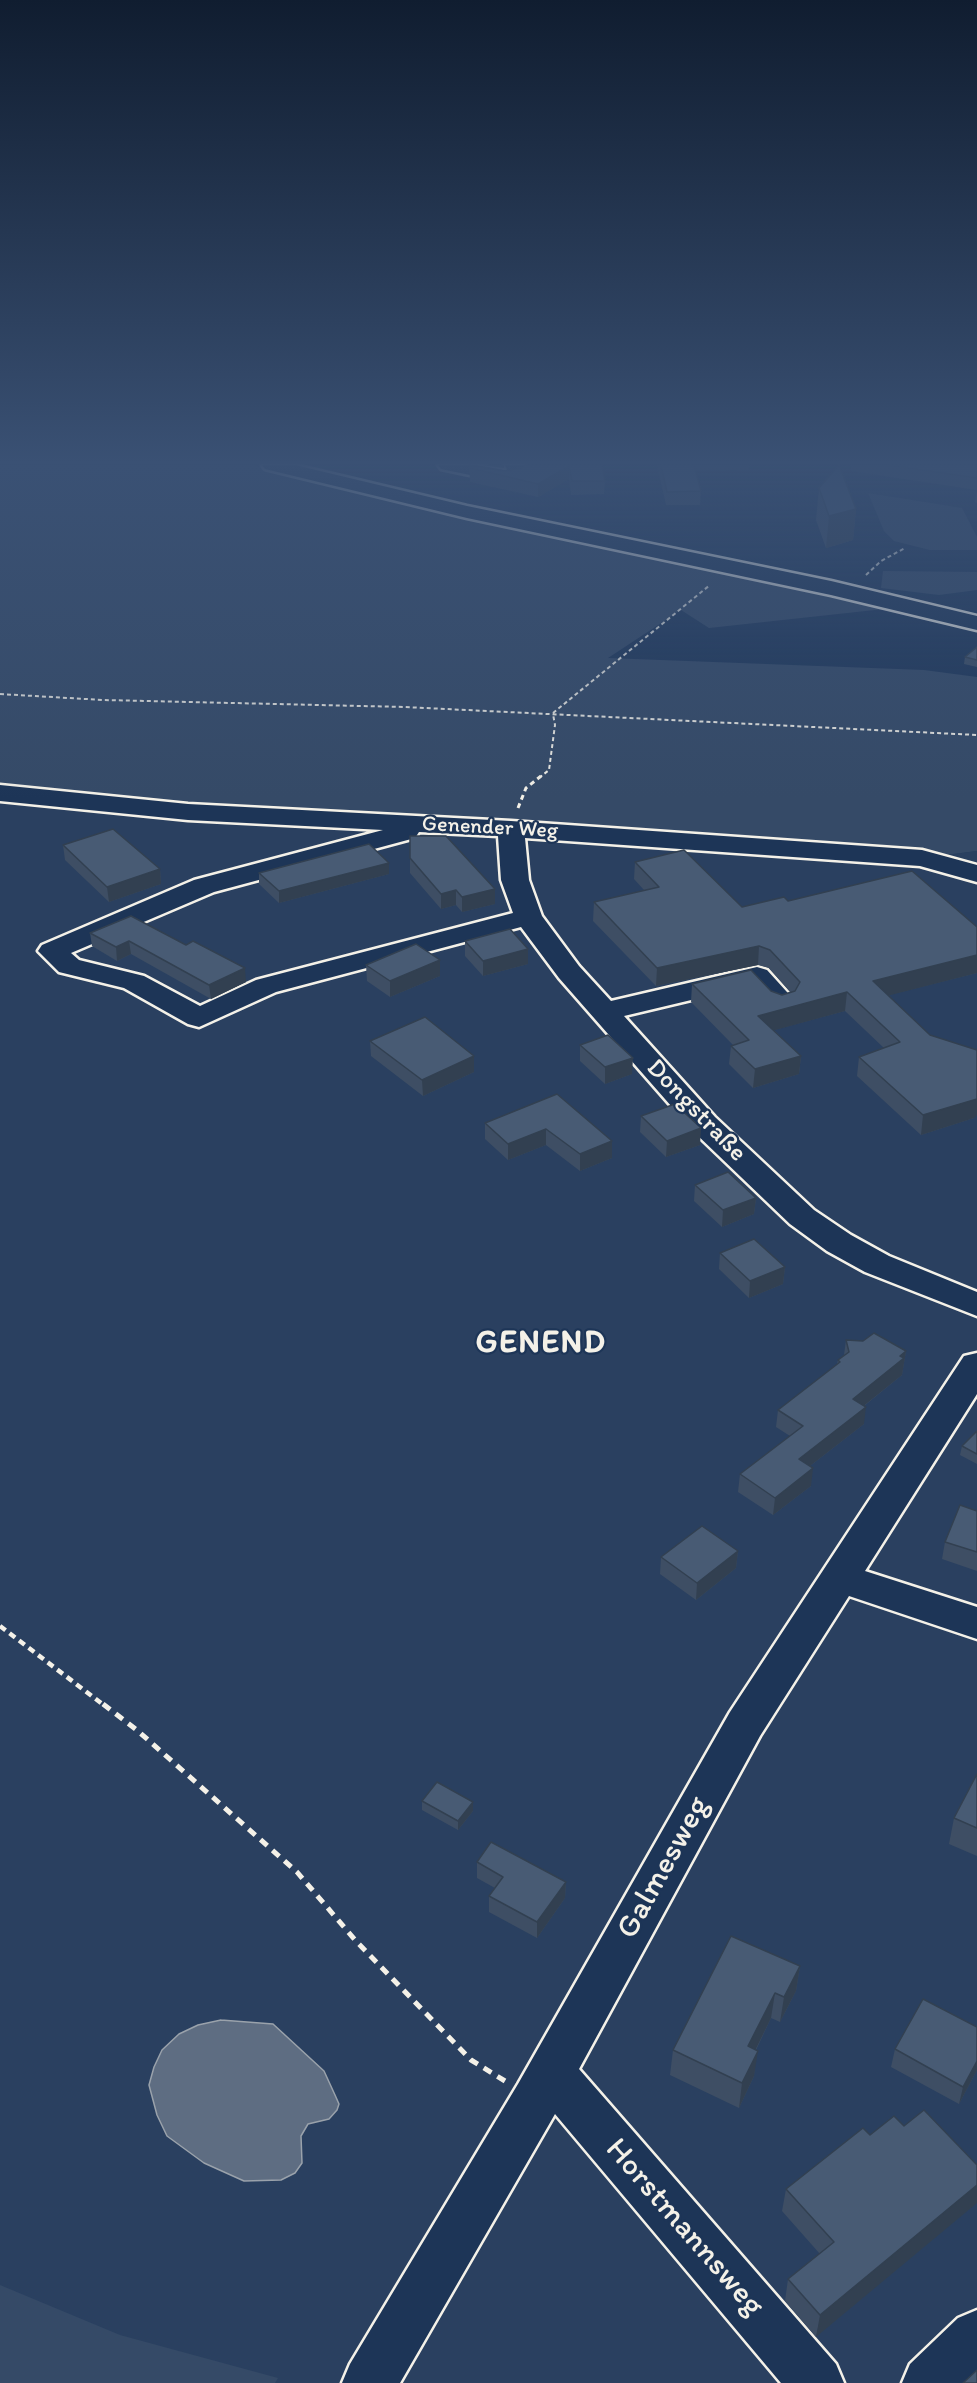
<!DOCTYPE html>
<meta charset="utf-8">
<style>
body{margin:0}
canvas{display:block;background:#1d3557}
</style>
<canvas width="977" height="2383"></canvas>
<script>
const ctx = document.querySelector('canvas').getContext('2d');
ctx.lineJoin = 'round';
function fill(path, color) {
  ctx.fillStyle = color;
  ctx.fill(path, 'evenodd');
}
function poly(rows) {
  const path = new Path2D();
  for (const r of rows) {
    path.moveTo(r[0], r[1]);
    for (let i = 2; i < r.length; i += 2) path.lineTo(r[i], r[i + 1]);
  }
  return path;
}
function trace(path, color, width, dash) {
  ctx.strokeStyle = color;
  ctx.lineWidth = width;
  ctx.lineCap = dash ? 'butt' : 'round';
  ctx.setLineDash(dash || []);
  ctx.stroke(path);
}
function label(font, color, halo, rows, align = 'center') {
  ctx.font = font + ' Itim,sans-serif';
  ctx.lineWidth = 4.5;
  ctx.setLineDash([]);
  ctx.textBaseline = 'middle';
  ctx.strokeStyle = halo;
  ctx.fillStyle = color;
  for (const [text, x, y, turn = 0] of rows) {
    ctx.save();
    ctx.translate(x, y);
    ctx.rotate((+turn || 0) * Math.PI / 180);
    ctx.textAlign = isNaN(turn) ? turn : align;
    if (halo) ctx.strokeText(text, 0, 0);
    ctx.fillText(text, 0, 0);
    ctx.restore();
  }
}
fill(poly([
 [0,793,922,858,977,851,977,2383,0,2383]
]), '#2a4060');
fill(poly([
 [0,465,253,465,398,503,884,609,709,628,681,610,608,658,924,670,977,677,977,851,922,858,0,793],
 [868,493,962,508,977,537,977,550,930,550,894,541,884,531],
 [883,571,977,572,977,590,939,595,881,588],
 [0,2285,120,2335,278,2378,275,2383,0,2383]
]), '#354a67');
const water = poly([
 [221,2020,273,2024,324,2071,335,2095,339,2104,337,2110,329,2119,308,2124,301,2136,302,2163,295,2173,281,2180,244,2181,204,2163,167,2136,157,2115,149,2085,154,2067,162,2050,179,2034,198,2025,221,2020]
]);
fill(water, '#5e6d82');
trace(water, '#9aa2ab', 1.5);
const minor = poly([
 [438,465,476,465,504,470,507,470,505,465,525,465,527,471,521,479,504,482,441,469,438,465],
 [0,785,188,804,511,821,922,850,977,865,977,882,920,866,525,838,529,880,542,916,579,966,611,1001,757,967,767,970,796,1002,791,1008,781,1011,771,1008,750,986,624,1016,715,1117,814,1210,851,1235,889,1256,977,1292,977,1316,865,1272,827,1251,790,1224,693,1131,559,978,521,927,276,992,199,1027,188,1024,124,988,59,972,38,951,42,945,194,880,383,830,188,820,0,801,0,785],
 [419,832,498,836,501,880,513,913,256,980,200,1006,144,976,79,960,71,953,214,892,415,838,419,832],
 [977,1353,977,1394,865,1571,977,1607,977,1639,849,1596,760,1736,579,2069,836,2364,844,2383,781,2383,555,2114,400,2383,342,2383,350,2364,518,2084,730,1712,964,1356,977,1353],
 [977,2310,977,2375,968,2383,902,2383,910,2364,958,2318,977,2310]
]);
const major = poly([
 [262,465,295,465,467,506,831,581,977,616,977,630,831,595,467,518,265,469,262,465]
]);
trace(minor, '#f4f1e8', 5);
trace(major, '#f4f1e8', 5);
trace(poly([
 [866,575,881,561,905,548],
 [0,694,103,700,405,707,977,735],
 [553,713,710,585],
 [539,778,549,770,555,725,553,714]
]), '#f4f1e8', 2, [4, 3]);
trace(poly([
 [518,808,526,788,541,776]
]), '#f4f1e8', 3, [5, 4]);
trace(poly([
 [0,1626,105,1706]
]), '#f4f1e8', 4.5, [7, 5]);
trace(poly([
 [103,1704,138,1731,297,1872,356,1941,471,2060,505,2081]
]), '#f4f1e8', 5, [9, 7]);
fill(minor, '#1d3557');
fill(major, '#1d3557');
fill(poly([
 [469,465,504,471,522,468,602,465,605,481,604,494,571,495,569,479,538,497,470,482],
 [482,465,504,465,504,468],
 [657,465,749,465,749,470,696,471,701,491,700,505,666,505],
 [851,465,977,465,977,503,975,502,977,490,851,471],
 [819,488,856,509,853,540,826,548,816,520],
 [977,647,977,667,964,664,965,657],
 [63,845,160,869,161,884,109,902,65,860],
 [410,858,495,889,495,904,462,912,456,905,441,909,410,873],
 [635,862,742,907,788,901,977,927,977,973,889,995,974,1118,921,1135,857,1076,859,1057,884,1048,845,1011,774,1030,801,1056,799,1074,753,1088,729,1064,731,1046,733,1045,691,1002,692,984,771,991,782,995,790,992,769,968,758,965,656,986,593,921,594,902,644,890,634,879],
 [389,863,389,874,279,903,259,884,259,873],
 [90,933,186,945,246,982,211,999,131,954,117,961,92,946],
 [465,941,528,964,483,976,465,956],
 [440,960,440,976,390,997,367,981,366,965],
 [370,1041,474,1072,423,1096,371,1056],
 [580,1045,632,1074,605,1084,580,1061],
 [557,1094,612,1158,580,1171,546,1145,508,1160,485,1139,485,1123],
 [641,1116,700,1145,666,1157,640,1132],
 [695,1185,756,1198,754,1214,722,1227,694,1201],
 [720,1253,785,1267,783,1284,749,1298,719,1269],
 [846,1340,906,1351,902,1375,864,1406,864,1424,810,1466,811,1486,773,1515,738,1492,740,1474,790,1436,776,1427,778,1410,837,1364,838,1360,844,1355],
 [977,1431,977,1464,960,1455,962,1446],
 [977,1511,977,1571,942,1559,945,1542],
 [738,1551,736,1568,696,1600,660,1574,661,1557],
 [977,1774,977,1856,949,1844,954,1818],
 [422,1801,473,1802,473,1811,458,1830,422,1810],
 [477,1862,566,1882,565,1898,537,1938,489,1912,489,1896,495,1888,477,1878],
 [800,1966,796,1991,780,2022,771,2018,756,2050,754,2076,739,2108,670,2075,673,2050],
 [895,2049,977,2070,959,2104,891,2067],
 [863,2128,816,2337,785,2301,788,2279,820,2254,782,2211,786,2189]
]), '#3e4e64');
fill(poly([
 [569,466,569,479,538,497,538,484],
 [856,509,853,540,826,548,829,516],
 [389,863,389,874,279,903,279,891],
 [160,869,161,884,109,902,107,887],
 [495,889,495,904,462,912,462,897],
 [456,890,456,905,441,909,441,894],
 [129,941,131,954,117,961,116,947],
 [759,946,758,965,656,986,657,968],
 [528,949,528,964,483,976,483,961],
 [977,955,977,973,871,1000,873,981],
 [440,960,440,976,390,997,390,981],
 [245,968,246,982,211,999,209,985],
 [847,992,845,1011,757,1035,758,1016],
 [474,1056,474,1072,423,1096,422,1080],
 [801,1056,799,1074,753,1088,755,1069],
 [633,1058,632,1074,605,1084,605,1067],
 [977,1099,977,1115,974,1118,921,1135,923,1115],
 [701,1128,700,1145,666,1157,667,1141],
 [546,1129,546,1145,508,1160,508,1144],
 [612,1141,612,1158,580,1171,580,1154],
 [756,1198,754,1214,722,1227,723,1210],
 [785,1267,783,1284,749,1298,750,1281],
 [906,1351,902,1375,851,1416,853,1399],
 [866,1407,864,1424,797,1476,799,1459],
 [813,1468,811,1486,773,1515,775,1498],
 [738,1551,736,1568,696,1600,697,1583],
 [473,1802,473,1811,458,1830,458,1821],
 [566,1882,565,1898,537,1938,537,1922],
 [800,1966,796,1991,780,2022,784,1997],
 [775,1993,771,2018,745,2071,748,2046],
 [758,2051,754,2076,739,2108,742,2083],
 [977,2061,977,2070,959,2104,963,2087],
 [977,2185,977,2203,816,2337,820,2315]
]), '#324051');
const building = poly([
 [469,465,504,471,522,468,524,465,602,465,605,481,572,481,569,466,538,484,470,468,469,465],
 [661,465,694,465,701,491,667,492,661,465],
 [839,465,856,509,829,516,819,488,839,465],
 [888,465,977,465,977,478,888,465],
 [977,647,977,660,965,657,977,647],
 [113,829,160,869,107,887,63,845,113,829],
 [410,836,446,836,495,889,462,897,456,890,441,894,410,858,410,836],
 [369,844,389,863,279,891,259,873,369,844],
 [684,850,742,907,784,897,788,901,912,871,977,927,977,955,873,981,930,1035,977,1050,977,1099,923,1115,859,1057,900,1042,847,992,758,1016,801,1056,755,1069,731,1046,749,1040,692,984,751,970,771,991,782,995,795,991,800,982,770,950,759,946,657,968,594,902,659,887,635,862,684,850],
 [131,916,186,945,193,941,245,968,209,985,129,941,116,947,90,933,131,916],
 [510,929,528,949,483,961,465,941,510,929],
 [416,944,440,960,390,981,366,965,416,944],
 [425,1017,474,1056,422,1080,370,1041,425,1017],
 [608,1035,633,1058,605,1067,580,1045,608,1035],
 [557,1094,612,1141,580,1154,546,1129,508,1144,485,1123,557,1094],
 [675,1104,701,1128,667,1141,641,1116,675,1104],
 [728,1172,756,1198,723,1210,695,1185,728,1172],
 [754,1239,785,1267,750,1281,720,1253,754,1239],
 [874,1333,906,1351,900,1356,904,1358,853,1399,866,1407,799,1459,813,1468,775,1498,740,1474,803,1426,778,1410,840,1362,838,1360,849,1352,846,1340,863,1341,874,1333],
 [977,1431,977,1454,962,1446,977,1431],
 [960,1505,977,1511,977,1552,945,1542,960,1505],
 [702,1526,738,1551,697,1583,661,1557,702,1526],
 [977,1774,977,1828,954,1818,977,1774],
 [437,1782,473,1802,458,1821,422,1801,437,1782],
 [491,1842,566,1882,537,1922,489,1896,503,1877,477,1862,491,1842],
 [731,1936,800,1966,784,1997,775,1993,748,2046,758,2051,742,2083,673,2050,731,1936],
 [923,1999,977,2027,977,2061,963,2087,895,2049,923,1999],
 [924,2110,977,2165,977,2185,820,2315,788,2279,834,2242,786,2189,863,2128,870,2135,894,2116,904,2126,924,2110],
 [977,2370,977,2383,963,2383,977,2370]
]);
fill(building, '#485b74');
trace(building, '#324051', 1.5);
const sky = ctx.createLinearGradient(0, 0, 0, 798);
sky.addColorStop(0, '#101d30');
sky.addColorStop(0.58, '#3a5174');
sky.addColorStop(1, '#3a517400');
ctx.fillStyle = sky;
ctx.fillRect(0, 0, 977, 798);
label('22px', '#f4f1e8', '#1d3557', [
 ["Genender Weg",490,828,3]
]);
label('26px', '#f4f1e8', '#1d3557', [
 ["Dongstraße",696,1111,46]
]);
ctx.letterSpacing = '1.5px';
label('bold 32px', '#f4f1e8', '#1d3557', [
 ["GENEND",541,1344]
]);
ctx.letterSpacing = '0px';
label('32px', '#f4f1e8', '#1d3557', [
 ["Galmesweg",664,1868,-61],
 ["Horstmannsweg",684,2228,49]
]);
</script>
